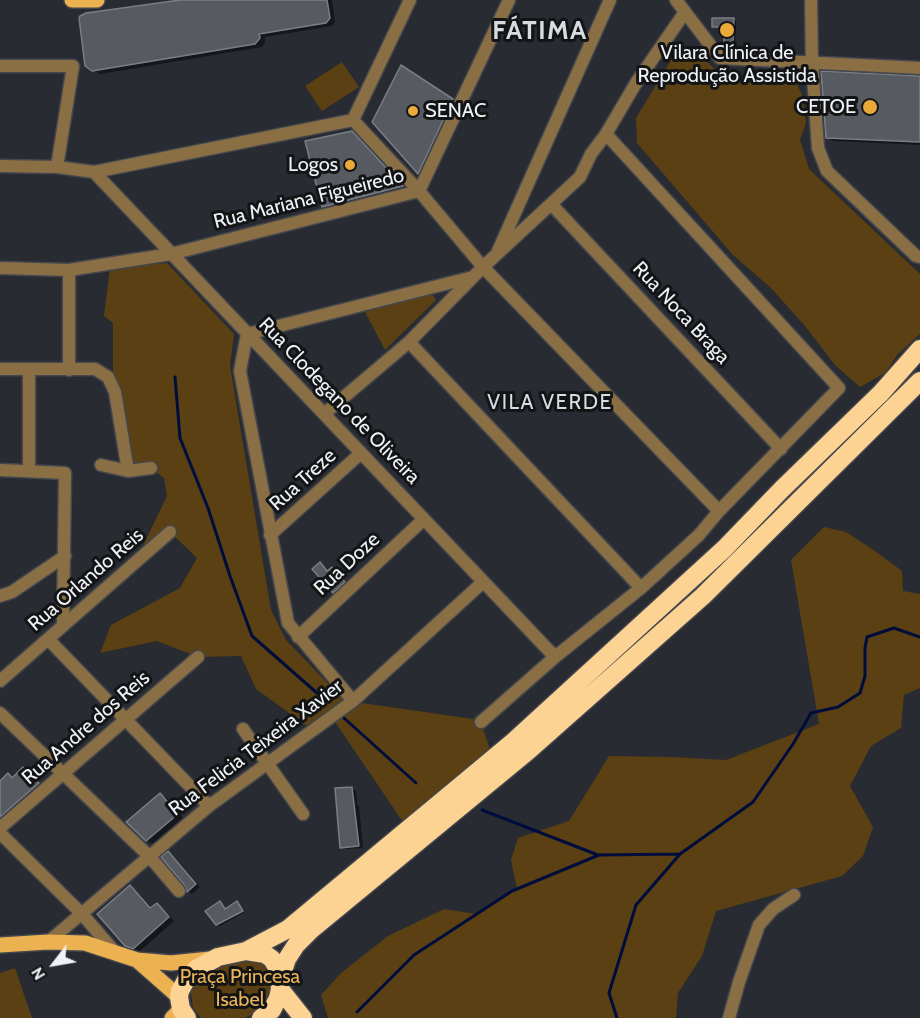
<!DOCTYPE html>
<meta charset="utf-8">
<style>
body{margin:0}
#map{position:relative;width:920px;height:1018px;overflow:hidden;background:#282b31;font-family:Cabin,sans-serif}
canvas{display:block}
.north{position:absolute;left:24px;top:934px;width:60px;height:60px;-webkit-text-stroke:4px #121416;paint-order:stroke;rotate:239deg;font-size:16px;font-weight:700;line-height:24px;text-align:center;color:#f0f2f6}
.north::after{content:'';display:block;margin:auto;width:21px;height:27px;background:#f0f2f6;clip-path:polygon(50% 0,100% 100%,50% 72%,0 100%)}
</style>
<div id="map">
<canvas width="920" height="1018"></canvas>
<div class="north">N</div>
</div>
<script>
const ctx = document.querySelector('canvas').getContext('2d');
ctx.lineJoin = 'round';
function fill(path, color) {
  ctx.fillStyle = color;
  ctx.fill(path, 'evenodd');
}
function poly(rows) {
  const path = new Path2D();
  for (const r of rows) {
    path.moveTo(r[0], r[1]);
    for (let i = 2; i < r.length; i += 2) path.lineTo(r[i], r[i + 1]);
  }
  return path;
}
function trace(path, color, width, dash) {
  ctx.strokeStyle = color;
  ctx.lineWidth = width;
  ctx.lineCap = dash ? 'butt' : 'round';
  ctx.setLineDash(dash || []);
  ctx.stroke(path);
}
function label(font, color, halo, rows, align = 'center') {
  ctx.font = font + ' Cabin,sans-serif';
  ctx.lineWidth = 6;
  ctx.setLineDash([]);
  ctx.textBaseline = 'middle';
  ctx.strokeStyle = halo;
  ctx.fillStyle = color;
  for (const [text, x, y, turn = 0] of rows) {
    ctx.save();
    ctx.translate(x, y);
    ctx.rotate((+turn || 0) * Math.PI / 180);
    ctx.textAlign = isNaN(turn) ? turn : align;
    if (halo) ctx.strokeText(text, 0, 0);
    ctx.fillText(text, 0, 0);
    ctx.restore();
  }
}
fill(poly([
 [693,48,724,78,743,83,796,82,802,95,806,123,800,140,809,169,920,274,920,334,898,354,885,373,860,387,835,365,805,326,771,288,733,255,637,143,636,118,676,52],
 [342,62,359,87,322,111,305,86],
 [167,263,234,334,230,366,271,610,286,640,344,700,307,726,256,689,241,656,198,657,157,641,100,653,111,625,180,588,197,558,170,532,141,550,167,496,164,478,151,468,128,471,108,377,113,371,113,323,104,316,110,268],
 [432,294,436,300,385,350,365,312],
 [824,527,846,532,875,551,902,571,903,591,920,594,920,688,904,695,901,728,871,746,850,786,873,827,863,856,842,876,716,911,702,956,678,993,676,1018,328,1018,321,995,341,973,388,936,444,909,477,914,517,889,511,860,518,838,569,821,609,756,671,757,726,760,819,724,791,560],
 [362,703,473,719,481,722,491,753,403,822,335,722],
 [253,956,273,971,272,996,257,1012,245,1018,201,1018,193,1008,191,993,195,981,205,970],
 [15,968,32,1018,0,1018,0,973]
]), '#5a4012');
fill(poly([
 [196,0,332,0,335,22,332,26,265,37,265,42,262,47,100,74,93,70],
 [733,20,736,21,735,43,728,43,725,41,726,28,714,26],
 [407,70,459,104,425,176,419,172,374,122],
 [920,77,920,145,833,141,827,137],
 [352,133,357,136,406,189,328,209,323,206],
 [320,564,328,572,332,569,336,571,348,585,338,595,334,592],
 [23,769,42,786,5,819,0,816,0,783,8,775,13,779],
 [351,788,356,791,357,805,359,806,363,848,346,849,342,847],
 [160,794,167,798,183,818,153,844,147,840],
 [169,853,173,855,200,887,192,894,188,891],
 [130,887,136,891,152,909,157,905,163,909,174,921,140,951,133,949],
 [220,903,226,910,237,903,245,912,220,926,217,924]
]), '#0007');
trace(poly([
 [175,377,180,438,208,508,230,576,252,636,317,693],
 [344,718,416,783],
 [482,810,598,855],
 [357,1012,414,955,512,891,599,855,680,854,753,802,793,744,811,713,838,707,860,693,865,676,865,648,867,637,894,628,920,637],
 [617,1018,609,993,636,905,680,854]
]), '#000c3b', 3);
const building = poly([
 [180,0,327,0,330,18,326,23,259,34,260,38,255,44,92,71,85,66,79,18,80,16,86,13,180,0],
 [712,18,734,18,733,42,724,42,724,27,712,27,712,18],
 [401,65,453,99,418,174,372,122,401,65],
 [821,71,920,76,920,142,826,138,821,71],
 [352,131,403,186,322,207,305,141,352,131],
 [320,562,327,571,332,567,345,582,333,593,312,569,320,562],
 [23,767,39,783,0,817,0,781,8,773,12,778,23,767],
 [352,787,359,846,340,848,335,788,352,787],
 [160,793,178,814,146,841,126,822,160,793],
 [168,851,196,884,187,892,185,886,161,857,168,851],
 [130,885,150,908,157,903,169,917,133,949,125,946,97,914,130,885],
 [220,901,225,909,237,901,243,911,216,925,205,911,220,901]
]);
fill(building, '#575b61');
trace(building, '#7a7e85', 1.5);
const minor = poly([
 [676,0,720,58,920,68],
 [811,0,812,62,818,148,827,171,916,256,920,257],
 [0,66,73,66,57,167],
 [353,120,419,191,483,267,719,511],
 [0,166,57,167,94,172,353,120,410,0],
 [94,172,555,657],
 [551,204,781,449],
 [498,251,610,0],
 [0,268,69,270,171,254,419,191,509,0],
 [409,342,641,588],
 [0,369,95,369,108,377,115,392,128,471],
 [69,370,69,270],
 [324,414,409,342,483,267,580,177,591,154,606,134,636,83,685,12],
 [101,465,128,471,151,468],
 [0,470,65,473,63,625],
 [29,471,29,369],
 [270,535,361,453],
 [0,596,12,592,65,556],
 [298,637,424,519],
 [48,639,209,806],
 [0,681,170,532],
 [353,701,288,623,240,371,247,334,473,277],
 [0,713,149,856,179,891],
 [481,722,555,657,641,588,699,535,719,511,839,388,606,134],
 [243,729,303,814],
 [0,828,198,657],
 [0,833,82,914,114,951],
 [48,942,209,806,353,701,483,582],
 [729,1018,739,982,759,925,773,909,794,895]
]);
const major = poly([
 [72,0,97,0],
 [0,945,48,942,85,943,137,960,171,963,210,959],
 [137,960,179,997],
 [172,1018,181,1009]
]);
const highway = poly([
 [246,951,288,929,513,742,724,549,782,489,881,393,920,349],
 [280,980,287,959,296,945,312,929,528,751,703,596,920,381],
 [280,989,303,1018],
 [187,1018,181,1009,179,997,180,991,186,980,196,969,218,957,246,951,265,954,272,959,278,969,280,989,278,998,272,1010,261,1018]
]);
trace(minor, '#44474d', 15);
trace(major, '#44474d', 18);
trace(highway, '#44474d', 21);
trace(minor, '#8b6f44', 12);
trace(major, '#ecb251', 15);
trace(highway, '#fdd394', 18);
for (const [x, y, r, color] of [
 [727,30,8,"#eaaa39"],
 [870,107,8,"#eaaa39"],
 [413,111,6,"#eaaa39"],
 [350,165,6,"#eaaa39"]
]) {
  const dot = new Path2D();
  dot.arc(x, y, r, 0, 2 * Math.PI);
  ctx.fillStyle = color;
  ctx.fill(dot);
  trace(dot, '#121416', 2);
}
label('20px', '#f0f2f6', '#121416', [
 ["Vilara Clínica de",727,53,"center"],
 ["Reprodução Assistida",727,76,"center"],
 ["CETOE",856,107],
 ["SENAC",425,111,"left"],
 ["Logos",338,165]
], 'right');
label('20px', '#f0f2f6', '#121416', [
 ["Rua Mariana Figueiredo",309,199,-14],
 ["Rua Noca Braga",681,313,47],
 ["Rua Clodegano de Oliveira",339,401,46],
 ["Rua Treze",303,480,-42],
 ["Rua Doze",347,564,-43],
 ["Rua Orlando Reis",86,580,-41],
 ["Rua Andre dos Reis",86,728,-41],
 ["Rua Felicia Teixeira Xavier",256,748,-37]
]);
label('20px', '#ebb45b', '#121416', [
 ["Praça Princesa",240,977],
 ["Isabel",240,1000]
]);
ctx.letterSpacing = '1.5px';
label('21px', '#d7dbe2', '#121416', [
 ["VILA VERDE",550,403]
]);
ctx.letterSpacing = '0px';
ctx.letterSpacing = '1.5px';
label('bold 26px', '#d7dbe2', '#121416', [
 ["FÁTIMA",540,31]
]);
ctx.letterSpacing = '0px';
</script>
